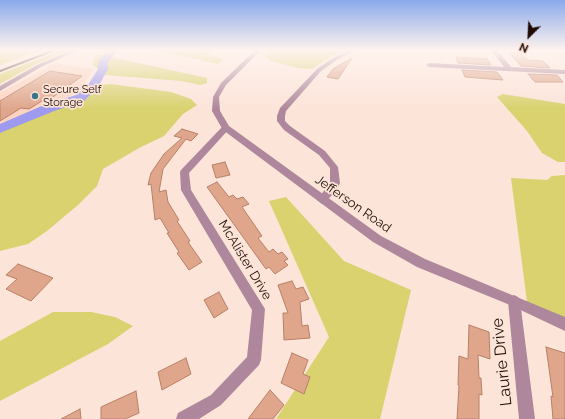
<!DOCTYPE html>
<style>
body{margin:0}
#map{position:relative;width:565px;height:419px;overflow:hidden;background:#fce4d9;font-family:Raleway,sans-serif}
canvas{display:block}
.north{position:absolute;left:509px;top:16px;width:40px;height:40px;-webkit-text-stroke:3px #fce4d9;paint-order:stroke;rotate:204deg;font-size:11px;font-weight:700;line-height:16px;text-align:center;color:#1f0b04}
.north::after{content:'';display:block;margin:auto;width:14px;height:18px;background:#1f0b04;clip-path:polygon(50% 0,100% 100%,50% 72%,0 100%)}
</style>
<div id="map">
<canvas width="565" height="419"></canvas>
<div class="north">N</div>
</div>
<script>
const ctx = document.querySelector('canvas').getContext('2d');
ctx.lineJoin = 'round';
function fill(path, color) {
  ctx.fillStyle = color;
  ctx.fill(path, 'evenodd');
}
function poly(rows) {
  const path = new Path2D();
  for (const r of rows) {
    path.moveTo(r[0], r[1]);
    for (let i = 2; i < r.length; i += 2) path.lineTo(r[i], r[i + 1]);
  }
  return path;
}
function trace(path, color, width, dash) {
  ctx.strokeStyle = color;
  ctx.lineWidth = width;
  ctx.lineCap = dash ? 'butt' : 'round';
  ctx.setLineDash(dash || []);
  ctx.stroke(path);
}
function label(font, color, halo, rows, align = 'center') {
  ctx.font = font + ' Raleway,sans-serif';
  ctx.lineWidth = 3.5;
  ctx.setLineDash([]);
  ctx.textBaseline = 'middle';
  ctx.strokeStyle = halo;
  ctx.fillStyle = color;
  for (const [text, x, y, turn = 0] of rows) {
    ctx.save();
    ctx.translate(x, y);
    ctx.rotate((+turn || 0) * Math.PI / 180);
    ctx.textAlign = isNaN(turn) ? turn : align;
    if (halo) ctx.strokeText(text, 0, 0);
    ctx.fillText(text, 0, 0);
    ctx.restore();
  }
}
fill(poly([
 [55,63,94,69,79,91,66,98,0,125,0,93]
]), '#fcd3c1');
fill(poly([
 [0,50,41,50,0,65],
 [62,50,69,50,34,65,0,84,0,74],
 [156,50,200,50,224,60,218,64],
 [271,50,342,50,312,69,298,68,271,61,264,56],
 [98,54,207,78,207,83,200,85,181,81,106,75,93,65,93,59],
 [111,84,171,92,191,99,197,105,183,114,164,136,139,148,103,169,97,186,78,205,47,231,28,244,0,251,0,132,38,116,78,94,87,86],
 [503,94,565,104,565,162,558,162,542,153,527,131,497,97],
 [565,175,565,319,527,302,511,178,547,180,552,176],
 [286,197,344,261,411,290,380,419,276,419,329,337,269,201],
 [53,312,91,312,115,317,133,326,108,344,0,401,0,341]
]), '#d9d26f');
fill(poly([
 [107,50,118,50,108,62,108,69,98,87,84,101,54,111,0,133,0,124,44,105,76,95,88,85,98,69,98,62,107,50]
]), '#9e9aef');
const building = poly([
 [509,52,519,53,528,60,543,61,550,68,521,66,509,52],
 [456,57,487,59,491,65,458,63,456,57],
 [352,58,338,79,327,77,333,69,352,58],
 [462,70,497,72,503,80,465,77,462,70],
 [50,71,82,76,50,99,45,99,29,109,21,108,0,121,0,101,50,71],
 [528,74,557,75,563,82,535,82,528,74],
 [182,129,198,134,191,141,186,139,163,169,159,192,166,190,168,202,179,220,177,221,190,241,188,242,202,262,189,270,177,253,179,252,167,233,169,233,160,218,155,220,151,184,148,185,151,173,164,154,182,138,174,136,182,129],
 [225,162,230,175,216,178,212,165,225,162],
 [217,182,229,197,233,195,237,199,243,197,249,204,242,207,262,236,258,238,269,252,273,249,278,254,282,252,288,259,284,261,288,265,275,274,269,267,266,269,207,187,217,182],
 [18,264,53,278,31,301,6,289,17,279,6,275,18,264],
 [292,281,296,289,303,287,309,299,300,302,302,326,308,325,310,338,284,340,283,313,288,313,278,285,292,281],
 [219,292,228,309,214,318,204,300,219,292],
 [469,325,489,332,490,359,478,355,479,378,481,378,482,395,479,394,479,419,457,419,459,386,458,385,459,356,468,359,469,325],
 [546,347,565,353,565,419,553,419,551,396,553,397,546,347],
 [292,353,308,360,303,374,310,377,304,394,281,383,292,353],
 [186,358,191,374,162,390,158,372,186,358],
 [270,390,284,405,273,419,248,419,270,390],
 [136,391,139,413,125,419,101,419,101,407,136,391],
 [80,409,81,419,61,419,80,409]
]);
fill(building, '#dfa68c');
trace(building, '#b78067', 1);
fill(poly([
 [350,50,357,50,337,60,321,71,286,111,285,116,285,121,290,126,325,151,338,167,340,183,338,188,325,203,322,204,317,200,330,183,330,168,319,155,284,130,277,121,277,116,280,108,317,69,333,58,350,50],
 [491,50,497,50,511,67,565,70,565,74,429,67,426,65,429,63,504,67,491,50],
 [223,126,226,126,230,128,189,173,191,190,265,309,261,360,259,365,221,405,199,419,176,419,178,413,211,395,247,357,252,310,181,190,180,172,181,170,223,126],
 [514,295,518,297,520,301,535,419,519,419,508,301,510,297,514,295]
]), '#ae879c');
fill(poly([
 [72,50,79,50,41,67,0,91,0,86,37,65,72,50],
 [255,50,261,50,226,85,219,97,220,111,229,126,381,236,425,259,565,317,565,331,510,305,417,267,373,242,223,130,212,111,213,97,221,83,255,50]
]), '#ae879c');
trace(poly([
 [0,71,55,50]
]), '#48332c', 2);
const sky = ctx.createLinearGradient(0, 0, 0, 109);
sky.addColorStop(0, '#8aaaeb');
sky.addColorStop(0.46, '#fef3ee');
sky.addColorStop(1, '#fef3ee00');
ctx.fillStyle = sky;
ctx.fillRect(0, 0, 565, 109);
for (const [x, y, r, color] of [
 [35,96,4,"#39768d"]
]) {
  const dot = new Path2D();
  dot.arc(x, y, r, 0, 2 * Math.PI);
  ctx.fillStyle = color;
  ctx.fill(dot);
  trace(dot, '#fce4d9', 1.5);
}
label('11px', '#1f0b04', '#fce4d9', [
 ["Secure Self",43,90],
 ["Storage",43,103]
], 'left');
label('13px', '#1f0b04', '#fce4d9', [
 ["Jefferson Road",353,204,35],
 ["McAlister Drive",245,260,59]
]);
label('16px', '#1f0b04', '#fce4d9', [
 ["Laurie Drive",502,362,-96]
]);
</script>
